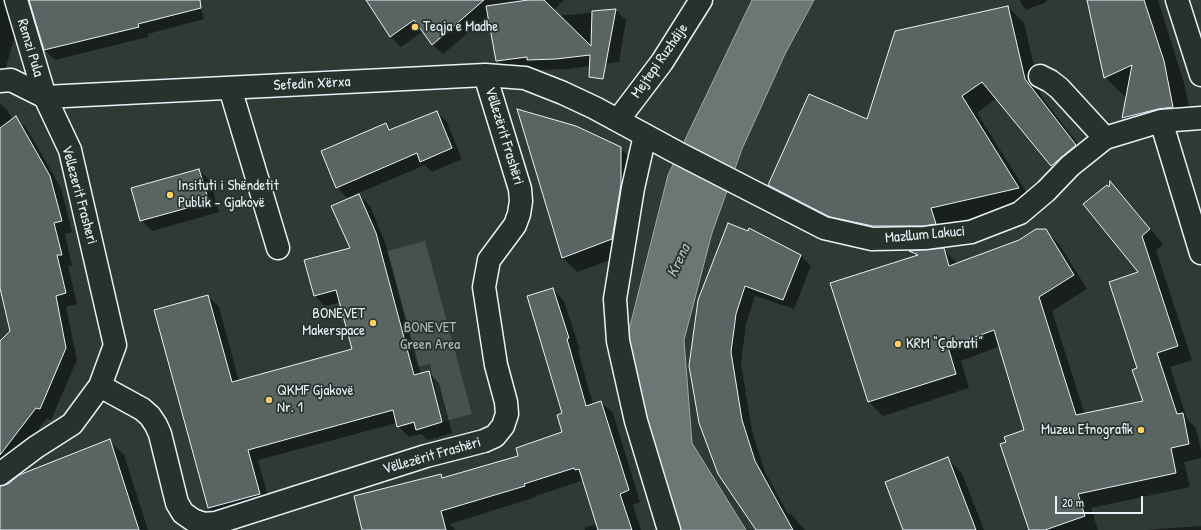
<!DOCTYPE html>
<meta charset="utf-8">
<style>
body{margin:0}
#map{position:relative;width:1201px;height:530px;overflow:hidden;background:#2e3b35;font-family:"Patrick Hand",sans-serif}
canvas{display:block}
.scale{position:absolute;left:1055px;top:496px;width:88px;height:18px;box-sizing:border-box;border:2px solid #e8f1f8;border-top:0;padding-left:5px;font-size:12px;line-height:14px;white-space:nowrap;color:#e8f1f8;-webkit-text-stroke:3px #26332d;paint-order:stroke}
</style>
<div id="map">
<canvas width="1201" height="530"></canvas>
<div class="scale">20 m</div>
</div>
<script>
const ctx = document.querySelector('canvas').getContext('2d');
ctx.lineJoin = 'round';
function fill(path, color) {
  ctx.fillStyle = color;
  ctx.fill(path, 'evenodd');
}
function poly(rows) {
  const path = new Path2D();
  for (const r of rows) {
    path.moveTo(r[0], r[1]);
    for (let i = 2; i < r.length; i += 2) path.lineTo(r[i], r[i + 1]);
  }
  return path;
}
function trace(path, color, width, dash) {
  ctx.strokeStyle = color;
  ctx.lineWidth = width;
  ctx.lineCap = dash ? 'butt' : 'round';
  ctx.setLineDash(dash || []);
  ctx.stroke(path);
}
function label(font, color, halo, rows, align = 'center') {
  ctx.font = font + ' "Patrick Hand",sans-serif';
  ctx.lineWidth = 3.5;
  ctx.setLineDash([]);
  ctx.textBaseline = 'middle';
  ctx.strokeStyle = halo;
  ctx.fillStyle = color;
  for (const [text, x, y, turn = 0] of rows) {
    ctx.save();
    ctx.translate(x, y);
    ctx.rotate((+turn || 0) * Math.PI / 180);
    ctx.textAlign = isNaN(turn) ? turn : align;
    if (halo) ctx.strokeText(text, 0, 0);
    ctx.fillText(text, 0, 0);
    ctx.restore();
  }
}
fill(poly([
 [425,241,472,414,442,422,430,364,417,367,387,251]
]), '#45524e');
const water = poly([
 [752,0,814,0,785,54,742,149,712,233,684,340,692,443,746,530,681,530,671,508,626,342,668,175,752,0]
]);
fill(water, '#6b7775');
trace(water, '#9da8a9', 1);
fill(poly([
 [0,0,22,0,18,26,5,70,0,71],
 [31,0,198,0,204,19,148,34,148,37,55,60,45,50],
 [368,0,564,0,547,17,616,10,626,20,619,62,567,69,539,70,536,68,508,71,497,60,489,15,443,54,432,44,423,31,401,47,391,37],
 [1020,0,1046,0,1047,2,1026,10,1021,4],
 [1088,0,1158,0,1184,83,1194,128,1179,129,1144,139,1123,118,1127,99,1105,77],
 [1008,7,1024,23,1041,96,1092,162,1068,181,1052,165,997,98,977,113,1034,204,946,224,890,242,786,201,769,185,868,121],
 [0,103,8,111,13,120,16,118,27,129,61,188,72,232,65,234,72,266,68,266,77,304,66,307,77,360,51,420,47,418,6,473,0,474,0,343,21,322,0,284],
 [436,112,447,122,462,159,432,172,425,165,347,198,337,187,386,124,392,130],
 [620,148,635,163,627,254,577,272,563,258],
 [199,170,210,181,219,212,152,231,141,220],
 [1111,183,1124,197,1163,244,1156,250,1192,360,1170,367,1187,419,1196,428,1201,451,1201,458,1184,462,1190,487,1091,508,1098,530,1031,530,1026,430,1000,346,961,361,969,388,883,416,869,402,916,257,911,252,943,249,958,264,1045,230,1059,244,1087,289,1052,311,1085,415,1144,402,1138,369,1140,272,1110,189],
 [359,195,370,206,386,245,421,374,428,372,439,383,452,433,428,440,421,434,409,437,398,426,397,423,258,460,270,504,219,519,208,508,208,296,219,307,239,381,353,350,341,302,325,306,315,296,351,248],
 [418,420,419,422,404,426,404,424],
 [750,229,801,256,811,266,794,309,755,296,746,324,741,363,752,431,765,472,788,514,791,514,805,530,756,530,719,474,700,423],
 [553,289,564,301,580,350,578,351,593,404,601,402,613,413,640,502,633,505,641,530,585,530,584,528,597,524,584,480,535,496,536,497,450,524,455,530,363,530,440,475,444,478,520,457,564,433,563,414],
 [110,441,124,455,148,530,0,530,0,487],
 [948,459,962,473,984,530,904,530],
 [1201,526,1201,530,1145,530]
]), '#0007');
const building = poly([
 [29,0,200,0,201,8,138,24,139,27,44,50,29,0],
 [366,0,484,0,432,45,414,20,390,37,366,0],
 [528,0,544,0,591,46,592,11,616,9,603,79,589,77,590,55,556,59,527,60,527,57,496,61,486,6,528,0],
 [1087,0,1144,0,1164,61,1173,107,1158,109,1122,118,1132,65,1104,78,1087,0],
 [1008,6,1025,79,1076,145,1051,166,982,82,962,96,1019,188,931,208,936,224,924,226,873,226,830,217,768,185,809,94,867,119,895,31,1008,6],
 [517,109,576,126,621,147,621,184,612,239,562,258,517,109],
 [437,111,452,148,420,162,417,153,336,188,321,151,386,123,389,130,437,111],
 [16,116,50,176,62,221,54,223,62,255,57,255,66,293,56,296,66,348,40,409,36,408,0,455,0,341,10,331,0,288,0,128,16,116],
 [199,169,209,202,140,221,131,188,199,169],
 [1110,181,1150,229,1142,236,1178,346,1157,353,1177,414,1183,413,1189,444,1171,448,1176,473,1078,494,1085,516,1045,530,1029,530,1000,444,1006,442,1004,437,1024,430,994,330,948,347,956,374,868,402,830,283,918,255,909,251,944,248,949,266,1019,240,1036,229,1046,229,1074,275,1039,297,1076,415,1143,401,1132,370,1137,368,1109,282,1138,272,1083,204,1107,185,1109,187,1110,181],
 [359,194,376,233,414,375,429,371,442,422,416,430,414,422,397,427,393,410,248,450,260,494,208,508,154,310,208,295,232,382,352,349,336,290,314,296,304,260,350,248,331,206,359,194],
 [728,223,748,231,749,228,801,255,783,300,745,286,736,314,731,352,742,420,755,461,793,530,756,530,718,474,699,423,689,366,698,300,728,223],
 [553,288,569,338,567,339,586,406,601,401,629,490,620,494,632,530,598,530,579,469,575,470,574,468,524,484,525,486,441,511,446,530,362,530,354,496,441,474,442,478,518,456,516,448,562,432,557,415,562,413,527,296,553,288],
 [110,439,139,530,0,530,0,486,8,484,19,475,110,439],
 [948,457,976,530,903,530,885,482,948,457]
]);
fill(building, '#596563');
trace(building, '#e8f1f8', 1);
const minor = poly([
 [1040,76,1050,81,1059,88,1105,138],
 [0,81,11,80,45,97,485,75,525,78,563,93,595,108,676,152,824,228,872,239,925,238,971,232,1020,213,1046,191,1070,166,1105,138,1161,121,1201,118],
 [230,88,278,248],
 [618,120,662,62,701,0],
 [1161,121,1201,253],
 [645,135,633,188,615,299,618,341,636,421,669,530],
 [100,386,142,409,150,416,156,425,160,434,177,503,183,513,193,520,204,524,216,523,426,456,484,441,495,436,503,426,507,414,506,402,496,365,484,287,489,260,515,225,519,214,521,201,520,189,485,75],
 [0,474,36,447,72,424,100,386,115,345,70,150,45,97,16,0]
]);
const major = poly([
 [1177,0,1201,75]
]);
trace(minor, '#e8f1f8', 25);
trace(major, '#e8f1f8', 25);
trace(minor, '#26332d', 22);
trace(major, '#26332d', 22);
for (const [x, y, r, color] of [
 [415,27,4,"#ffd166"],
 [170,195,4,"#ffd166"],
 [373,323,4,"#ffd166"],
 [898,344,4,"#ffd166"],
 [269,400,4,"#ffd166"],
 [1141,430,4,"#ffd166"]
]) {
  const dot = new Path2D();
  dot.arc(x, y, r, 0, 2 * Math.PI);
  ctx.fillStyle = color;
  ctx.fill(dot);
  trace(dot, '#26332d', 1.5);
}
label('15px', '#e8f1f8', '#26332d', [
 ["Teqja e Madhe",423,27],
 ["Insituti i Shëndetit",178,186],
 ["Publik - Gjakovë",178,203],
 ["BONEVET",365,314,"right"],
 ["Makerspace",365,331,"right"],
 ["KRM “Çabrati”",906,344],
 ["QKMF Gjakovë",277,391],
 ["Nr. 1",277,408],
 ["Muzeu Etnografik",1133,430,"right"]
], 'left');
label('15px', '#e8f1f8', '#26332d', [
 ["Remzi Pula",30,48,73],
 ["Mejtepi Ruzhdije",660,61,-55],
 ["Sefedin Xërxa",312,84,-3],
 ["Vëllezërit Frashëri",504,136,73],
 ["Vellezerit Frasheri",79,195,75],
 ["Mazllum Lakuci",925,235,-5],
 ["Vëllezërit Frashëri",432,456,-16]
]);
label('15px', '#afb9bc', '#26332d', [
 ["BONEVET",430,328],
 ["Green Area",430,345]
]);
label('italic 16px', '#b0babd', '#26332d', [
 ["Krena",679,261,-65]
]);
</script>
